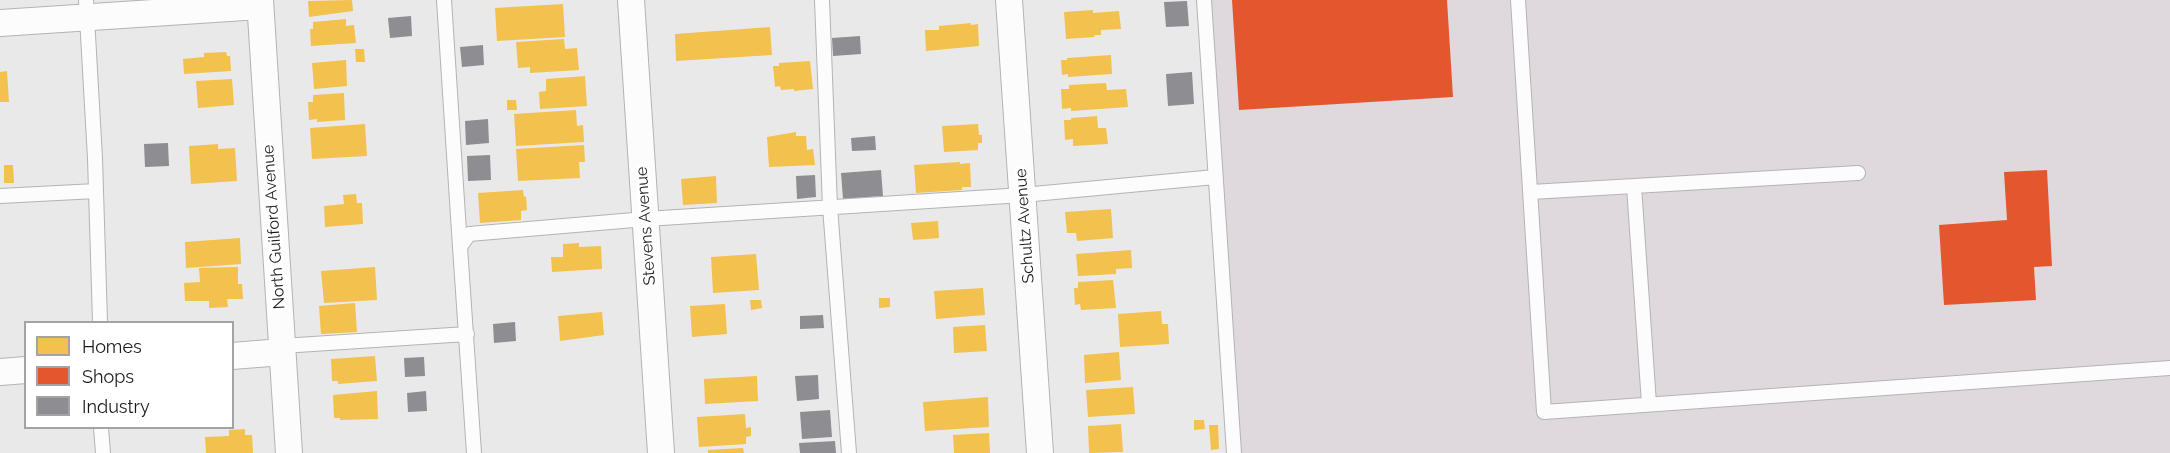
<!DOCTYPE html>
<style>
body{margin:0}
#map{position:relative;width:2170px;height:453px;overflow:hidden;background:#eae9ea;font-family:Raleway,sans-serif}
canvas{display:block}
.legend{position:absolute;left:24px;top:321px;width:210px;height:108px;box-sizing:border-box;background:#fff;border:2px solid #a4a3a3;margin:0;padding:8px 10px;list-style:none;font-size:18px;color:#1b191a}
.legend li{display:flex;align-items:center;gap:12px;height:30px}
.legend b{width:30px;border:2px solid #a4a3a3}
</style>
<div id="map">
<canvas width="2170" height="453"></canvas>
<ul class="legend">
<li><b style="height:16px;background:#f2c14e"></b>Homes</li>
<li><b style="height:16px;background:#e4572e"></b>Shops</li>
<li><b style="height:16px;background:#8d8d92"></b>Industry</li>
</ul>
</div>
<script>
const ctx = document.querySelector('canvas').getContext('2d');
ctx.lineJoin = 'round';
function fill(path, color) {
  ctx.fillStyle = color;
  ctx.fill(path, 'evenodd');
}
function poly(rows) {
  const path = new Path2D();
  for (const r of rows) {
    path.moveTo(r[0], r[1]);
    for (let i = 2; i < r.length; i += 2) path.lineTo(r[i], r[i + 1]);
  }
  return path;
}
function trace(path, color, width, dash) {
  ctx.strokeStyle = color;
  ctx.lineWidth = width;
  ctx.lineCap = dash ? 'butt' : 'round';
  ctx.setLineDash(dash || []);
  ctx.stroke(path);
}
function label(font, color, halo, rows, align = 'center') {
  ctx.font = font + ' Raleway,sans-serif';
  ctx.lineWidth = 6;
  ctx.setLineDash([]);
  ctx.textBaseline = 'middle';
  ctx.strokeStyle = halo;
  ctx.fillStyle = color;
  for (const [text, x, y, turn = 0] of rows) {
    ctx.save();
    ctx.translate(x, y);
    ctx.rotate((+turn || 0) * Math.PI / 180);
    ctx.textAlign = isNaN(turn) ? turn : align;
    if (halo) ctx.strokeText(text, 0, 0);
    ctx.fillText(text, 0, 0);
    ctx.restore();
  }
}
fill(poly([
 [1204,0,2170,0,2170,453,1233,453]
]), '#dfd9de');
fill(poly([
 [352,0,353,11,309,17,308,1],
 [563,4,565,37,497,41,495,8],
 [1093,10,1093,13,1119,11,1121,29,1101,30,1101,35,1094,35,1095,37,1066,39,1064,12],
 [346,19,346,26,354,25,356,43,311,46,310,29,313,29,313,22],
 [971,23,971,25,978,24,979,46,926,51,925,30,939,30,939,26],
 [770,27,772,55,676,61,675,34],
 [564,39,565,49,577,48,579,70,530,73,530,67,518,68,516,42],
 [355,49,364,49,365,62,356,62],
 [226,52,227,56,230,56,231,71,184,74,183,59,204,57,204,53],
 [1111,55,1112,74,1068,77,1068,74,1062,75,1061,60,1067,60,1067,58],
 [346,60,347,86,314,89,312,63],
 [810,61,813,89,794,91,794,89,781,90,780,86,775,87,773,66,779,66,779,63],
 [7,71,9,102,0,102,0,72],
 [585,76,587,106,540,109,539,92,546,91,546,79],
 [232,79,234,105,198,108,196,81],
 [1106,83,1107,90,1126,89,1128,107,1071,111,1071,108,1062,109,1061,89,1069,89,1069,85],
 [344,93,345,120,317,122,317,119,309,120,308,102,313,102,313,95],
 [507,100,516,100,517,110,507,110],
 [576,110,577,126,583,125,584,142,516,146,514,114],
 [1097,116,1098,128,1106,128,1108,144,1073,146,1073,139,1065,140,1064,120,1071,120,1071,118],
 [365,124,367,156,312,159,310,128],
 [978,124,979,135,982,135,982,143,978,143,978,150,944,152,942,126],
 [796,132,796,136,806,136,807,150,813,149,815,165,769,167,767,137],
 [218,144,218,149,235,148,237,181,191,184,189,146],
 [584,145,585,162,579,162,580,178,518,181,516,149],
 [960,162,960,164,970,163,971,187,962,187,962,190,916,193,914,165],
 [4,165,13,165,14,183,4,183],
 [716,176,717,203,683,205,681,179],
 [523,190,524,197,526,196,527,210,521,211,521,220,480,223,478,193],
 [356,194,357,203,362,203,363,224,325,227,324,206,344,204,343,195],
 [1111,209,1113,238,1077,241,1076,233,1067,233,1065,212],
 [938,221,939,238,913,240,911,223],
 [240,238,241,264,186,268,185,242],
 [579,243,579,247,601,246,602,269,552,272,551,257,563,257,563,244],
 [1131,250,1132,268,1116,269,1116,274,1078,276,1076,254],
 [756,254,759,290,713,293,711,257],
 [238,267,238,284,242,284,243,299,227,299,228,307,209,308,209,301,185,301,184,283,200,282,199,268],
 [375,267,377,300,324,303,321,271],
 [1113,280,1116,308,1081,310,1080,304,1075,305,1074,288,1078,288,1078,282],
 [983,288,985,315,936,319,934,291],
 [879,298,890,298,890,307,879,308],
 [750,300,761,300,762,308,751,310],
 [355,303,357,332,321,334,319,306],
 [725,304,727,334,692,337,690,306],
 [1161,311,1162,324,1168,324,1169,344,1120,347,1118,314],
 [602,312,604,335,560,341,558,316],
 [985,325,987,351,954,353,953,327],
 [1119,352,1121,380,1085,383,1084,355],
 [375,356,377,381,338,384,338,381,332,381,331,359],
 [757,376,758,401,705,404,704,379],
 [1133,387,1135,414,1088,417,1086,390],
 [377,391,378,419,340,420,340,418,334,418,333,395],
 [988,397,989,427,925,431,923,402],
 [745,414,746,428,751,427,751,436,746,437,746,444,699,447,697,417],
 [1194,420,1204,420,1205,429,1194,430],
 [1121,424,1123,452,1089,453,1088,426],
 [1209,425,1218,425,1219,449,1211,450],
 [245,429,245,435,252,435,253,453,206,453,205,437,229,436,229,430],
 [989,433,990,453,954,453,953,435],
 [743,448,744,453,708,453,708,450]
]), '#f2c14e');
fill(poly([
 [1232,0,1447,0,1453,97,1239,110],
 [2047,170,2052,266,2034,267,2036,300,1944,305,1939,225,2007,220,2004,172]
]), '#e4572e');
fill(poly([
 [1187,1,1189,26,1166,27,1164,2],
 [411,16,412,36,390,38,388,18],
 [860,36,861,54,833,56,832,38],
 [483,45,484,65,462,67,460,47],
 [1192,72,1194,104,1168,106,1166,74],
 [488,119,489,143,466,145,465,121],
 [875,136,876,150,852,151,851,138],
 [168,143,169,166,145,167,144,144],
 [490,155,491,180,468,181,467,156],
 [881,170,883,196,843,199,841,173],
 [815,175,816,197,797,199,796,176],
 [823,315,824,328,800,329,800,316],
 [515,322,516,341,494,343,493,324],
 [424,357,425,376,405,377,404,358],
 [818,375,819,399,797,401,795,376],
 [426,391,427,411,408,412,407,393],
 [830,410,832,437,802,439,800,412],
 [835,441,836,453,800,453,799,443]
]), '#8d8d92');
const lane = poly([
 [86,0,95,158,100,322],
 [444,0,460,247],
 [822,0,830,207,849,453],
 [1204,0,1234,453],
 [1518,0,1544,412,2170,368],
 [1634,186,1649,404],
 [1531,192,1858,173],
 [0,196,96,191],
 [282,346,467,334],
 [101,428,103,453],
 [474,453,460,247,469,234,646,219,1023,195,1215,177]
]);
const street = poly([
 [260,0,289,453],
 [631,0,661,453],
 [1009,0,1040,453],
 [0,23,260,6],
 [232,356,282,352],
 [0,372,26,370]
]);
trace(lane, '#b4b3b4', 16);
trace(street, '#b4b3b4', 28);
trace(lane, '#fcfcfc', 14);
trace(street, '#fcfcfc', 26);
label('16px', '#1b191a', '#fff', [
 ["Stevens Avenue",646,226,-94],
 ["Schultz Avenue",1025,226,-94],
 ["North Guilford Avenue",274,227,-94]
]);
</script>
